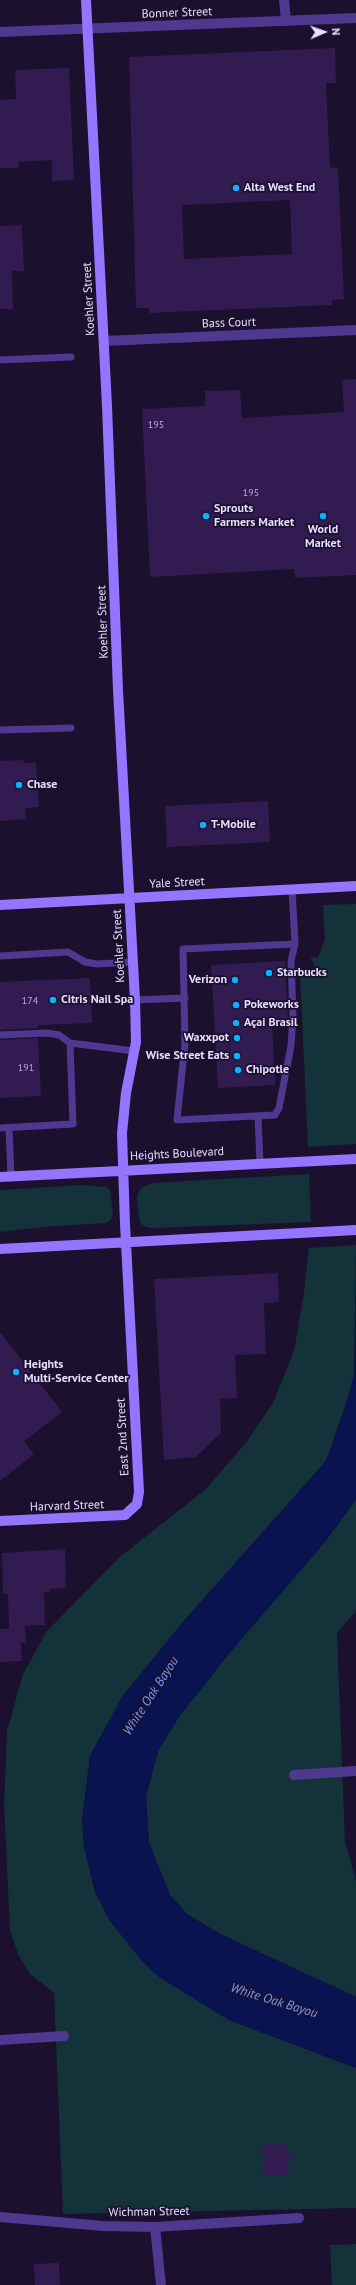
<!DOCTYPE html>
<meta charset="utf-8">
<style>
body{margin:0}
#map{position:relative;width:356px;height:2285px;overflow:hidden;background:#1b102e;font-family:"PT Sans",sans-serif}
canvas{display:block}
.north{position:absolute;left:304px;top:12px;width:40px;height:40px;-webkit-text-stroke:3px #1b102e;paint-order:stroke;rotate:88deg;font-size:11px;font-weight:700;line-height:16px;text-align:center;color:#e8ddff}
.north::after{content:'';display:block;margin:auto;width:14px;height:18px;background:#e8ddff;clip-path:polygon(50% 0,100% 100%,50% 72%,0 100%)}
</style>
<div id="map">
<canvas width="356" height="2285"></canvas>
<div class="north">N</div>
</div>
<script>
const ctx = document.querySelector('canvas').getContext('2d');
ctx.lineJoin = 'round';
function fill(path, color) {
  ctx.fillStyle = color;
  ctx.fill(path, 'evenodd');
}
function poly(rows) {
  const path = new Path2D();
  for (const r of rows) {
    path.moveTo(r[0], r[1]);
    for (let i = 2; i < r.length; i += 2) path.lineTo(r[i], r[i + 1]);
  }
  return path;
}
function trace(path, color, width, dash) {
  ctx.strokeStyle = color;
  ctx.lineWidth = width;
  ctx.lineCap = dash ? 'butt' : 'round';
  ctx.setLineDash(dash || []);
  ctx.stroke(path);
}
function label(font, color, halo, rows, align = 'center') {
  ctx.font = font + ' "PT Sans",sans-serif';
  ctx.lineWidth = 3.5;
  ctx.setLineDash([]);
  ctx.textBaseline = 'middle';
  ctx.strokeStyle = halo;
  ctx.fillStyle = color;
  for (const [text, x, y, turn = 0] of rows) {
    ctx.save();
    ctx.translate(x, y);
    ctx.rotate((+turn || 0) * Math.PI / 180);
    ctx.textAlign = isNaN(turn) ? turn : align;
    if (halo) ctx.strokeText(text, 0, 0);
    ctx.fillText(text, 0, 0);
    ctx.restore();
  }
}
fill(poly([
 [356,904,356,1144,308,1147,300,975,316,968,310,956,318,958,325,939,323,905],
 [309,1174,311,1222,153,1228,146,1227,141,1224,139,1217,137,1198,140,1189,152,1183],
 [82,1185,106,1187,110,1190,113,1213,111,1220,105,1223,43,1227,0,1232,0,1190],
 [356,1245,354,1375,344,1410,326,1461,182,1623,122,1697,90,1756,82,1820,84,1846,95,1892,110,1921,229,2020,356,2068,356,2208,63,2214,54,1993,30,1974,18,1954,10,1930,4,1805,7,1731,23,1674,47,1631,121,1556,206,1489,248,1440,273,1403,294,1351,304,1293,309,1248],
 [356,1500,356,1611,337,1633,345,1842,356,1881,356,1997,220,1934,187,1914,170,1895,149,1843,146,1797,158,1751,178,1718,232,1650,324,1543],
 [356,2244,356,2285,332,2285,330,2245]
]), '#133239');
fill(poly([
 [356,1318,356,1500,324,1543,232,1650,178,1718,158,1751,146,1797,149,1843,170,1895,187,1914,220,1934,356,1997,356,2068,229,2020,160,1978,140,1959,110,1921,95,1892,84,1846,82,1820,90,1756,122,1697,182,1623,326,1461,344,1410,354,1375]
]), '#081350');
fill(poly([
 [335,48,336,83,326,83,330,168,338,167,344,299,332,300,332,305,149,313,149,308,136,308,129,57],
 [290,200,292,254,184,259,182,205],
 [69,68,74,180,52,181,52,160,18,162,19,168,0,168,0,100,16,99,15,70],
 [22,225,24,271,12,271,13,309,0,309,0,226],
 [356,379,356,575,295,578,294,569,150,577,142,409,205,406,205,391,240,390,242,418,344,412,342,380],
 [23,760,24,763,36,762,39,807,25,808,26,819,0,821,0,761],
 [268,801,270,842,167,847,165,806],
 [285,961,288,1019,272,1020,275,1085,218,1088,211,965],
 [90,978,92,1023,38,1025,38,1028,0,1030,0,982],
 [38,1038,41,1096,0,1098,0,1040],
 [278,1273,279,1302,264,1303,266,1354,235,1355,237,1398,220,1399,221,1433,196,1457,164,1460,154,1279],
 [0,1332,62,1412,24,1441,34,1454,0,1481],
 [65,1549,66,1588,50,1589,50,1592,44,1592,45,1625,25,1626,26,1643,21,1643,22,1661,0,1662,0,1629,9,1629,8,1594,3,1594,2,1553],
 [287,2144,287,2152,295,2156,288,2163,288,2175,264,2176,262,2145],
 [59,2263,60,2285,35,2285,34,2264]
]), '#311b50');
trace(poly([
 [0,360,71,357],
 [0,730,71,728],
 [292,889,295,944,183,949,185,1044,177,1120,275,1115,279,1108,291,1046,293,1016,291,961,295,944],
 [0,956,68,952,85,962,97,964,133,962],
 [135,1000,185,998],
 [0,1035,47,1033,59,1035,70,1043],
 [258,1116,260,1163],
 [0,1128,73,1124,70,1043,134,1051],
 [9,1128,11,1177]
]), '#4e3890', 7);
trace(poly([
 [284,0,286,21],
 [0,32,356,18],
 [104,341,356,330],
 [294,1775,356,1771],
 [0,2040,64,2036],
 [0,2217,103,2226,155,2227,299,2218],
 [155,2227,161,2285]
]), '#4e3890', 10);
trace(poly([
 [0,905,356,886],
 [0,1177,356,1159],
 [0,1249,356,1230],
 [0,1521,125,1515,137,1504,139,1492,125,1224,122,1133,126,1093,136,1042,135,1000,118,690,107,406,86,0]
]), '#9574ff', 10);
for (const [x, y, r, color] of [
 [236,188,4,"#09b3ff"],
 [206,516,4,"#09b3ff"],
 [323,516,4,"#09b3ff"],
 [19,785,4,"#09b3ff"],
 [203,825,4,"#09b3ff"],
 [269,973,4,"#09b3ff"],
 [235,980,4,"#09b3ff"],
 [53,1000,4,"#09b3ff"],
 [236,1005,4,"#09b3ff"],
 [236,1023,4,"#09b3ff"],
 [237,1038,4,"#09b3ff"],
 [237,1056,4,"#09b3ff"],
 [238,1070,4,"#09b3ff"],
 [16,1372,4,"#09b3ff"]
]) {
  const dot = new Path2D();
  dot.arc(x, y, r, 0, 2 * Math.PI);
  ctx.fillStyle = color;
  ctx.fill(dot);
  trace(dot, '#1b102e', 1.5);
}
label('10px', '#baacd3', null, [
 ["195",156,425],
 ["195",251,493],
 ["174",30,1001],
 ["191",26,1068]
]);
label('12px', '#e8ddff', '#1b102e', [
 ["Bonner Street",177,13,-2],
 ["Koehler Street",89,299,-93],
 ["Bass Court",229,323,-2],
 ["Koehler Street",103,622,-92],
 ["Yale Street",177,883,-3],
 ["Koehler Street",119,946,-93],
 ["Heights Boulevard",177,1154,-3],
 ["East 2nd Street",123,1437,-93],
 ["Harvard Street",67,1506,-2],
 ["Wichman Street",149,2212,-1]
]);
label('bold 12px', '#e8ddff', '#1b102e', [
 ["Alta West End",244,188],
 ["Sprouts",214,509],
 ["Farmers Market",214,523],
 ["World",323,530,"center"],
 ["Market",323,544,"center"],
 ["Chase",27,785],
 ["T-Mobile",211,825],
 ["Starbucks",277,973],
 ["Verizon",227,980,"right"],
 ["Citris Nail Spa",61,1000],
 ["Pokeworks",244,1005],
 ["Açai Brasil",244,1023],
 ["Waxxpot",229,1038,"right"],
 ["Wise Street Eats",229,1056,"right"],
 ["Chipotle",246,1070],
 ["Heights",24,1365],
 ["Multi-Service Center",24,1379]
], 'left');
label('italic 13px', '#6b9cff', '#1b102e', [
 ["White Oak Bayou",151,1696,-57],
 ["White Oak Bayou",274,2001,17]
]);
</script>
